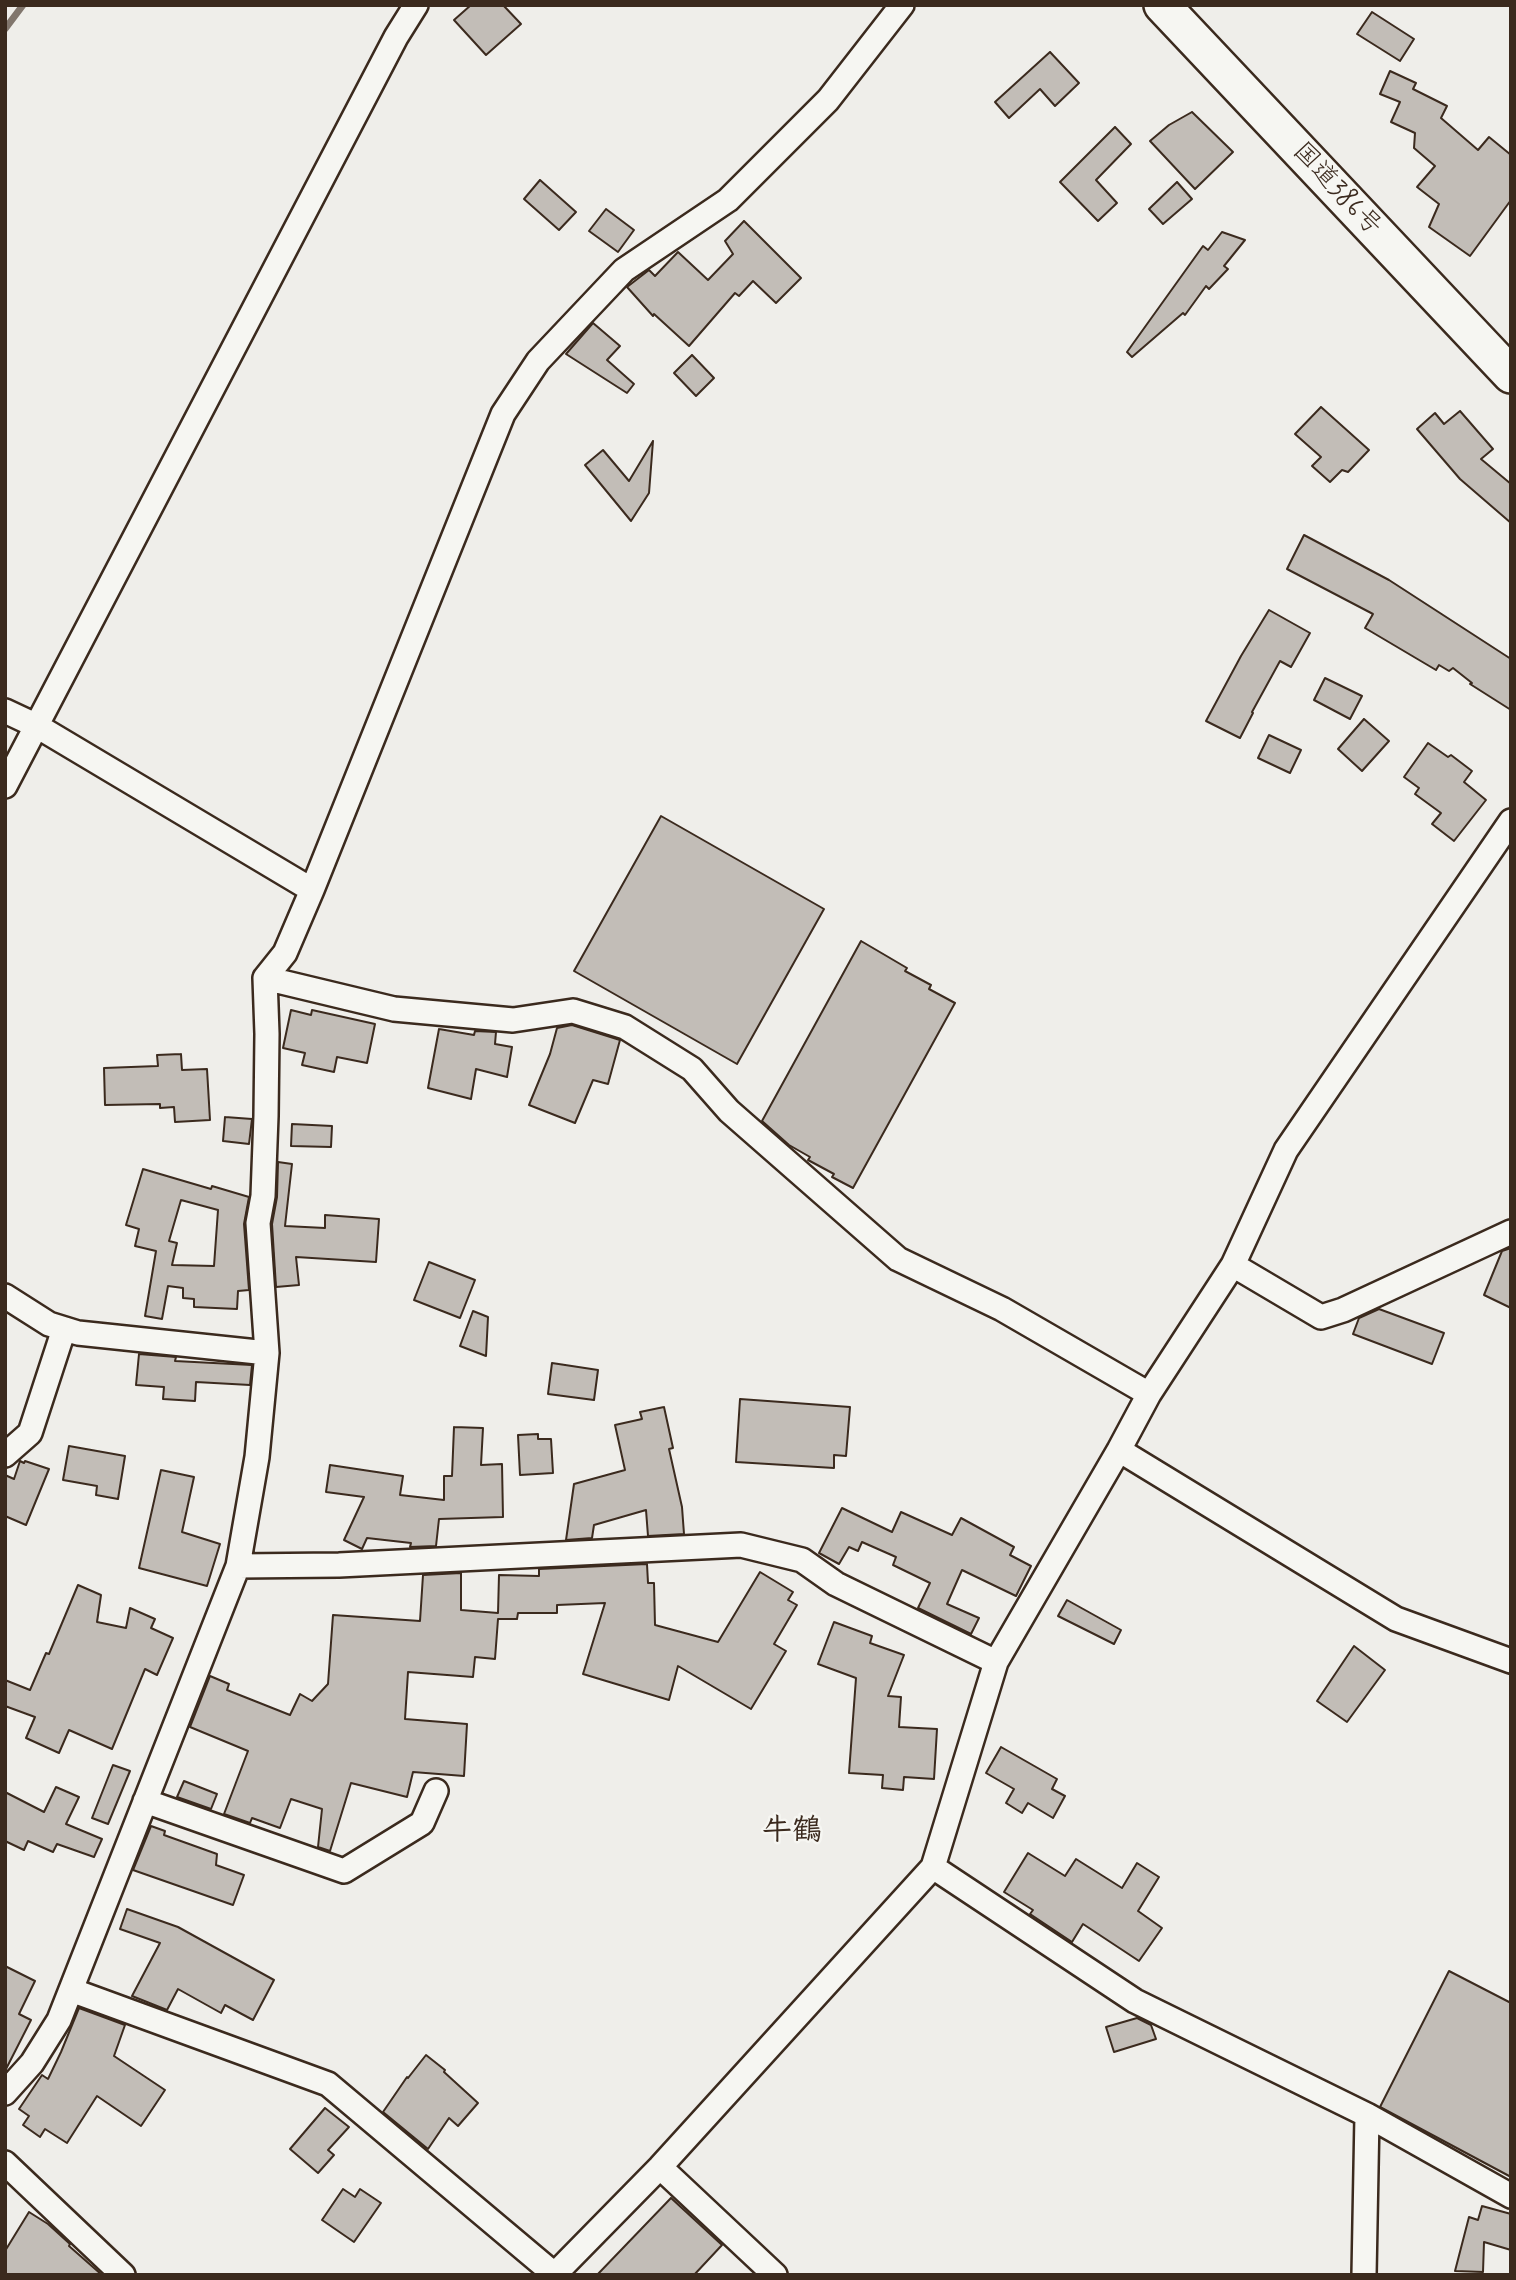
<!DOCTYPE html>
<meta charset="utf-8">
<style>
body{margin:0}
#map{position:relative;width:1516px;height:2280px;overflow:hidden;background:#efeeea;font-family:Mynerve,sans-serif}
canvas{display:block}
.frame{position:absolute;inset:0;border:7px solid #3b2a1e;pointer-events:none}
</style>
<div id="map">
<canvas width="1516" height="2280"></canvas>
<div class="frame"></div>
</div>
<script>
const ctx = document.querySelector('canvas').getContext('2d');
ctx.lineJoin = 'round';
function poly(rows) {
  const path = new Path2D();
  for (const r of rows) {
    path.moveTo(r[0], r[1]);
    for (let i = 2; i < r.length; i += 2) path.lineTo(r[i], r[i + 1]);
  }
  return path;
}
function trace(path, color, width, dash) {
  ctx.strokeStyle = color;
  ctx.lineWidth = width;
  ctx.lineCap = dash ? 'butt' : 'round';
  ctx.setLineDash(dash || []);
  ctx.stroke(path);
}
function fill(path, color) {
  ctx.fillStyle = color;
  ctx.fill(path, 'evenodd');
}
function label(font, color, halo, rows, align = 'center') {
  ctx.font = font + ' Mynerve,"Klee One",sans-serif';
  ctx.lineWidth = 5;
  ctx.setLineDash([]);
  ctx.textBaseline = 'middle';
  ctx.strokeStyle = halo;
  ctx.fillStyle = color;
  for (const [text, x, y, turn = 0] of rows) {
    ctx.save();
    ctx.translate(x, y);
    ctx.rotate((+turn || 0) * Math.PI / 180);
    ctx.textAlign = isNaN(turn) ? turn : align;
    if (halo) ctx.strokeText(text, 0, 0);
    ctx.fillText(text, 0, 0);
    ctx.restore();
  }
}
trace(poly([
 [5,29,23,5]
]), '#81766d', 7);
const building = poly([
 [471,5,503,5,521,24,486,55,454,20,471,5],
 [1372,12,1414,39,1400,61,1357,34,1372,12],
 [1050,52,1079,83,1055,106,1040,89,1009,118,995,102,1050,52],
 [1390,71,1416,83,1413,89,1447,106,1441,118,1478,150,1489,137,1511,155,1511,200,1470,256,1429,227,1439,204,1417,187,1435,166,1414,148,1415,133,1391,122,1400,102,1380,94,1390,71],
 [1192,112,1233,152,1195,189,1150,141,1169,125,1192,112],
 [1115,127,1131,144,1096,180,1117,203,1098,221,1060,182,1115,127],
 [540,180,576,212,559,230,524,199,540,180],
 [1177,182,1192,199,1163,224,1149,209,1177,182],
 [606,209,634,230,618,252,589,231,606,209],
 [744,221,801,278,776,303,753,281,739,296,735,293,689,346,654,314,653,316,627,287,649,270,655,276,678,252,708,280,733,254,725,241,744,221],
 [1222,232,1245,240,1224,266,1228,269,1209,289,1206,286,1185,315,1183,313,1132,357,1127,352,1203,246,1208,250,1222,232],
 [593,323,620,346,607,360,634,384,627,393,566,354,593,323],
 [692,355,714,378,696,396,674,373,692,355],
 [1321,407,1369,450,1348,472,1342,470,1330,482,1312,466,1321,457,1295,434,1321,407],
 [1460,411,1493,449,1481,459,1511,484,1511,523,1460,479,1417,429,1435,413,1444,424,1460,411],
 [653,441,649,493,631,521,585,465,603,450,629,481,653,441],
 [1304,535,1389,580,1511,659,1511,710,1470,684,1472,683,1453,668,1449,671,1439,665,1436,670,1365,628,1373,614,1287,569,1304,535],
 [1269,610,1310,633,1291,667,1280,661,1252,712,1253,713,1240,738,1206,721,1241,656,1269,610],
 [1325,678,1362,696,1350,719,1314,700,1325,678],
 [1364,719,1389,741,1362,771,1338,749,1364,719],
 [1269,735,1301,750,1290,773,1258,758,1269,735],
 [1428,743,1448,757,1451,755,1472,771,1464,782,1486,800,1454,841,1432,824,1441,813,1415,794,1419,788,1404,777,1428,743],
 [661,816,824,909,737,1064,574,971,661,816],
 [861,941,907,968,905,971,931,985,929,989,955,1003,853,1188,832,1177,834,1174,808,1160,810,1157,789,1145,762,1121,861,941],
 [291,1010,311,1015,312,1010,375,1024,367,1063,337,1057,334,1072,302,1065,305,1053,283,1048,291,1010],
 [572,1025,620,1040,608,1084,593,1080,575,1123,529,1105,550,1054,557,1028,572,1025],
 [439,1029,474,1035,475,1031,496,1032,495,1044,512,1047,507,1077,476,1069,471,1099,428,1088,439,1029],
 [181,1054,182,1070,207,1069,210,1120,175,1122,174,1107,160,1108,160,1104,105,1105,104,1068,158,1066,157,1055,181,1054],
 [225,1117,252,1119,249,1144,223,1141,225,1117],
 [292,1124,332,1126,331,1147,291,1146,292,1124],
 [278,1162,292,1164,285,1226,325,1228,325,1215,379,1219,376,1262,296,1257,299,1285,276,1287,272,1224,277,1197,278,1162],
 [143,1169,211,1189,212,1186,249,1197,244,1224,249,1290,238,1291,237,1309,194,1307,194,1299,183,1298,183,1288,168,1286,162,1319,145,1316,156,1251,135,1246,139,1229,126,1225,143,1169],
 [181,1200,218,1210,214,1266,172,1265,177,1243,169,1241,181,1200],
 [1511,1248,1511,1308,1484,1295,1502,1251,1511,1248],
 [429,1262,475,1280,460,1318,414,1300,429,1262],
 [1379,1309,1444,1333,1432,1364,1353,1334,1359,1318,1379,1309],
 [473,1311,488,1317,486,1356,460,1346,473,1311],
 [139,1354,176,1357,175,1361,252,1365,250,1385,196,1382,195,1401,163,1399,164,1387,136,1385,139,1354],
 [552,1363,598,1370,594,1400,548,1394,552,1363],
 [740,1399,850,1407,846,1456,834,1455,834,1468,736,1462,740,1399],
 [664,1407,673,1448,669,1449,682,1507,684,1534,648,1536,646,1510,594,1525,592,1538,566,1540,574,1484,625,1470,615,1425,642,1419,640,1412,664,1407],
 [454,1427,483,1428,481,1465,502,1464,503,1517,439,1519,436,1546,410,1547,411,1543,367,1538,362,1549,344,1540,364,1497,326,1492,330,1465,403,1476,400,1495,444,1500,444,1476,452,1476,454,1427],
 [538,1434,538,1439,551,1439,553,1473,520,1475,518,1435,538,1434],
 [69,1446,125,1456,118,1499,96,1495,97,1486,63,1480,69,1446],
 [20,1461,24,1463,25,1461,49,1469,26,1525,5,1516,5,1475,14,1479,20,1461],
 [161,1470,194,1477,182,1532,220,1544,207,1586,139,1568,161,1470],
 [842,1508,892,1532,901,1512,952,1535,961,1518,1014,1547,1010,1555,1031,1566,1016,1596,962,1570,947,1604,979,1618,971,1634,918,1608,930,1583,893,1565,896,1557,862,1542,858,1551,849,1547,839,1564,819,1553,842,1508],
 [647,1564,648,1583,654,1583,655,1625,718,1642,760,1572,793,1592,788,1600,797,1605,774,1644,786,1651,751,1709,678,1666,669,1700,583,1674,605,1603,557,1605,557,1613,518,1613,517,1619,498,1619,495,1659,475,1657,473,1677,408,1672,405,1719,467,1724,464,1776,413,1772,407,1797,351,1783,330,1851,318,1847,322,1809,291,1799,280,1828,252,1818,250,1823,224,1814,248,1751,190,1727,210,1676,229,1684,227,1690,290,1715,300,1694,312,1701,328,1684,333,1615,420,1621,423,1575,461,1573,461,1610,498,1613,499,1575,539,1576,539,1569,647,1564],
 [78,1585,101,1595,97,1622,126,1628,130,1608,155,1619,151,1628,173,1638,157,1675,145,1669,112,1749,69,1730,59,1753,26,1738,35,1717,5,1706,5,1680,30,1690,46,1653,49,1654,78,1585],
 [1067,1600,1121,1630,1114,1644,1058,1616,1067,1600],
 [834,1622,872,1636,870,1643,904,1655,888,1696,901,1697,899,1727,937,1729,934,1779,904,1777,903,1790,882,1788,883,1775,849,1773,856,1678,818,1664,834,1622],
 [1354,1646,1385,1670,1347,1722,1317,1701,1354,1646],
 [1001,1747,1057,1779,1052,1789,1065,1796,1053,1818,1028,1803,1022,1813,1006,1803,1014,1789,986,1773,1001,1747],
 [113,1765,130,1771,108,1824,92,1818,113,1765],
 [184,1781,217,1794,211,1809,177,1797,184,1781],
 [56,1787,79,1797,66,1824,102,1839,94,1857,57,1844,53,1852,28,1841,24,1850,5,1841,5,1792,44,1812,56,1787],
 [151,1826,165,1831,164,1835,217,1854,216,1865,244,1875,233,1905,133,1870,151,1826],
 [1028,1853,1065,1876,1076,1859,1122,1888,1137,1863,1159,1877,1138,1911,1162,1928,1139,1961,1083,1924,1072,1942,1030,1914,1033,1910,1004,1892,1028,1853],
 [127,1909,178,1927,274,1980,253,2020,225,2005,221,2013,178,1989,167,2010,132,1996,160,1943,120,1929,127,1909],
 [5,1966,35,1981,19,2014,31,2020,5,2071,5,1966],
 [1449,1971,1511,2003,1511,2177,1380,2107,1449,1971],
 [79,2008,125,2025,114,2056,165,2090,141,2126,97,2096,67,2143,45,2129,40,2137,23,2125,29,2116,19,2109,42,2075,48,2079,61,2052,79,2008],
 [1137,2018,1151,2025,1156,2039,1114,2052,1106,2027,1137,2018],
 [426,2055,445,2070,444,2072,478,2103,458,2126,449,2118,428,2149,383,2112,407,2077,408,2078,426,2055],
 [325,2108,349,2127,328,2150,334,2155,318,2173,290,2149,325,2108],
 [343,2189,355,2197,360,2189,381,2203,354,2242,322,2220,343,2189],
 [671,2198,722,2245,694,2275,597,2275,671,2198],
 [1482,2206,1511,2214,1511,2250,1484,2242,1483,2272,1455,2271,1469,2217,1478,2220,1482,2206],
 [29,2212,48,2224,70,2244,69,2246,102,2275,5,2275,5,2251,29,2212]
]);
fill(building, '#c2bdb7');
trace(building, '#3b2a1e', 2);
const minor = poly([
 [5,711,37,726,312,890],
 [5,786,396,37,416,5],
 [265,978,394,1009,513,1020,573,1011,625,1027,692,1069,729,1111,898,1259,1002,1309,1149,1394],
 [1233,1265,1321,1317,1343,1310,1511,1232],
 [5,1296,49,1324,78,1333,267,1353],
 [1119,1450,1396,1619,1511,1661],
 [5,1455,30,1433,64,1329],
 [238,1566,339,1565,741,1545,802,1560,836,1584,996,1662],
 [145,1801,344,1871,422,1823,436,1791],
 [933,1867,1135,2001,1367,2115,1511,2196],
 [71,1990,328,2084,554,2274],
 [5,2093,32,2063,59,2020,238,1566,257,1457,267,1353,258,1223,263,1196,266,1116,267,1034,265,978,285,953,312,890,503,414,538,361,624,270,728,200,828,100,902,5],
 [5,2163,123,2275],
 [660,2167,775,2275],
 [554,2275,660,2167,933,1867,996,1662,1119,1450,1149,1394,1233,1265,1286,1150,1511,821],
 [1364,2275,1367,2115]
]);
const highway = poly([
 [1162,5,1511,375]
]);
trace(minor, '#3b2a1e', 28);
trace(highway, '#3b2a1e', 40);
trace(minor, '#f6f6f2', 23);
trace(highway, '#f6f6f2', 35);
label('26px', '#3b2a1e', '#f6f6f2', [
 ["国道386号",1336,190,47]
]);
label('bold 30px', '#3b2a1e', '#f6f6f2', [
 ["牛鶴",792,1833]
]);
</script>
